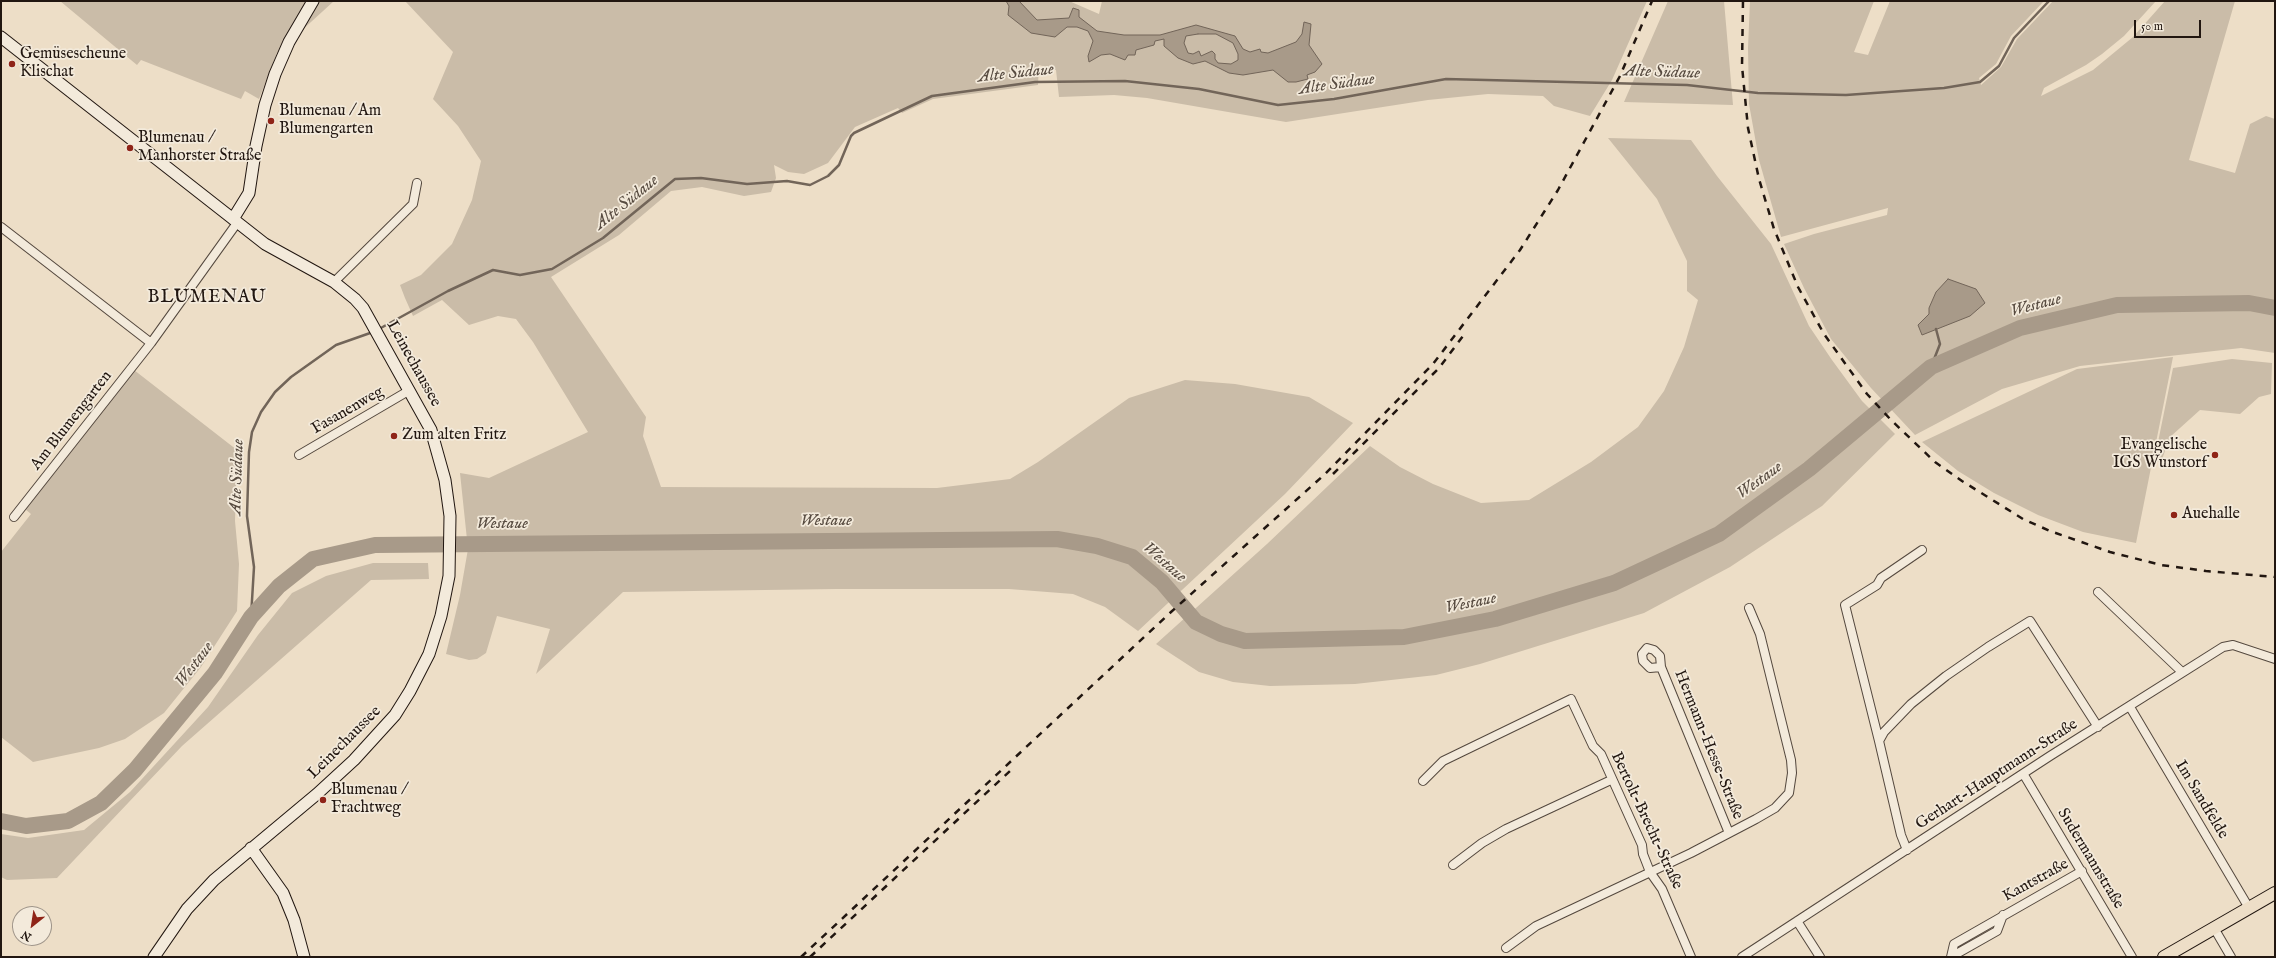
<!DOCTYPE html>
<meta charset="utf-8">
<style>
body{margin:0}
#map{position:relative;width:2276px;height:958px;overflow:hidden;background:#eddec7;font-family:"IM FELL English",serif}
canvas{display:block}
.frame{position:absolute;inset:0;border:2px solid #211610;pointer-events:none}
.north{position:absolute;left:12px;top:906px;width:40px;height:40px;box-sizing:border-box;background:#f3eadb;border:1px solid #9f958a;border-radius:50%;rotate:210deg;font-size:11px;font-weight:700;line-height:16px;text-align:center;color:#211610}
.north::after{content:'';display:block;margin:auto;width:14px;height:18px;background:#8f2418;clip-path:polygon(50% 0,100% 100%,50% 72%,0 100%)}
.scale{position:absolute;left:2134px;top:20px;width:67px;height:18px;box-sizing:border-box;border:2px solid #211610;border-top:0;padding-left:5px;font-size:12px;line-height:14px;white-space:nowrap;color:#211610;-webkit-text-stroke:3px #f3eadb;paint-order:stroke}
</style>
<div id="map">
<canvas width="2276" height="958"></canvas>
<div class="frame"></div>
<div class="north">N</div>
<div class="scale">50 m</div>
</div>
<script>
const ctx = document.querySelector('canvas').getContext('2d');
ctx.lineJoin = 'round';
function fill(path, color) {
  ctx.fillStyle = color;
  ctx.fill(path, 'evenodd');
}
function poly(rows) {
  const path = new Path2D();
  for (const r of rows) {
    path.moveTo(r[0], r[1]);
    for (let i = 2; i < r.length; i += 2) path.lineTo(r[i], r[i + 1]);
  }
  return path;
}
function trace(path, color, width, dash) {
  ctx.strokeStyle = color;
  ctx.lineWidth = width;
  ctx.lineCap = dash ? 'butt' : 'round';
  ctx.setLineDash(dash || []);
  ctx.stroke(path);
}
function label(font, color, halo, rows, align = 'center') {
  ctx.font = font + ' "IM FELL English",serif';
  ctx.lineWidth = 3.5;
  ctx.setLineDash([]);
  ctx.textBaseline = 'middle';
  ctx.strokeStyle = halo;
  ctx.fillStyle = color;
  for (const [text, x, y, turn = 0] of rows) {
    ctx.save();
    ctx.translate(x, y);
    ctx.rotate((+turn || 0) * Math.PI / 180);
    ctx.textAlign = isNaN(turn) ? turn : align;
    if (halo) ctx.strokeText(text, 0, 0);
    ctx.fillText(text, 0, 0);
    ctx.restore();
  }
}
fill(poly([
 [60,1,334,1,277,53,259,99,245,91,241,99,141,60,137,65],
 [405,1,1069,1,1099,14,1102,1,1647,1,1612,80,1590,116,1554,106,1543,96,1488,94,1428,100,1286,122,1147,98,1114,95,1059,97,1056,70,1039,65,1038,85,933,99,902,113,898,108,855,127,828,163,804,174,788,172,774,165,776,178,771,192,744,196,702,187,671,191,619,235,551,277,646,417,643,436,661,487,937,488,1010,479,1038,462,1129,398,1185,380,1235,384,1309,397,1353,423,1285,494,1138,631,1105,607,1073,594,1009,589,836,589,623,592,536,674,550,629,497,616,486,653,477,659,469,660,446,654,460,595,468,549,460,473,489,478,588,432,533,342,516,319,498,316,469,325,442,300,413,316,405,298,400,285,421,275,452,244,472,200,481,161,458,126,433,99,453,52],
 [1668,1,1724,1,1733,105,1624,102],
 [1750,1,1874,1,1854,52,1868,55,1890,1,2044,1,2011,36,1996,64,1979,78,1981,85,2001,67,2017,39,2053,1,2156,1,2124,36,2102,54,2086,65,2044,88,2041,96,2093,70,2133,37,2165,1,2235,1,2189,160,2235,173,2250,124,2266,116,2275,119,2275,353,2241,348,2080,366,2002,389,1915,435,1871,388,1831,339,1804,288,1784,244,1814,234,1887,215,1888,208,1781,237,1759,160,1749,104,1748,48],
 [1608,138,1691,140,1717,176,1771,244,1809,326,1832,360,1862,401,1895,434,1822,506,1730,567,1644,613,1480,664,1436,675,1355,684,1270,686,1233,682,1199,672,1156,644,1267,544,1370,446,1400,467,1433,484,1481,503,1529,500,1591,462,1638,427,1664,391,1684,347,1698,300,1687,291,1687,261,1657,199],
 [2173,357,2136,543,2083,532,2038,515,1994,493,1958,471,1922,442,2077,369],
 [2232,359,2272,363,2271,394,2259,397,2240,414,2200,410,2170,437,2161,462,2154,462,2173,368],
 [134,370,237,450,235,521,239,564,237,611,201,667,164,713,125,739,99,748,33,762,1,737,1,552,31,514,25,509],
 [373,563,428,563,429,579,371,580,182,746,57,878,7,880,1,877,1,834,28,838,84,830,130,792,208,707,258,635,292,593,326,576]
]), '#cabca8');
const water = poly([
 [1006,1,1019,1,1037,20,1069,18,1073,8,1079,10,1079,17,1097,31,1124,35,1160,35,1196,25,1235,36,1243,49,1250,52,1260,49,1261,52,1268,53,1296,42,1302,34,1304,22,1311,24,1309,45,1322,64,1315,72,1307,75,1308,79,1296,82,1288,82,1273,70,1243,75,1229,73,1205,61,1193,64,1178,58,1164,46,1164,39,1155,41,1154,45,1136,50,1135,55,1128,55,1125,60,1110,54,1101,55,1089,62,1088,56,1093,41,1088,31,1077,27,1067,27,1055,37,1031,33,1008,15,1009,6,1006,1],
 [1198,34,1216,34,1233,43,1238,54,1238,60,1231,64,1218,63,1215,59,1215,54,1212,51,1201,56,1199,51,1193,54,1188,53,1184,43,1186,36,1198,34],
 [1948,279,1976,289,1985,303,1970,316,1922,335,1918,325,1929,314,1929,308,1936,292,1948,279]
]);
fill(water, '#a89a89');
trace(water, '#726559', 1);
trace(poly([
 [379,329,448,291,493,270,520,275,552,269,603,238,675,179,701,178,747,184,787,181,810,185,828,176,839,165,851,136,854,133,932,96,1035,82,1125,81,1199,89,1278,105,1334,99,1446,79,1687,85,1758,93,1846,95,1944,88,1980,82,1999,66,2014,38,2049,1],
 [1931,367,1940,344,1936,329],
 [251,617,254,567,247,516,249,452,252,432,261,412,275,392,291,377,336,345,373,332]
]), '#726559', 2.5);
trace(poly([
 [1,821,26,826,68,821,101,803,135,770,215,673,251,617,279,586,313,559,375,545,1057,539,1097,546,1132,557,1162,582,1196,622,1221,634,1245,641,1404,637,1495,619,1614,583,1719,534,1809,469,1931,367,2020,328,2117,305,2249,303,2275,308]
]), '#a89a89', 16);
const street = poly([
 [1,227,151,343],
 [334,282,413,204,417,183],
 [299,455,410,390],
 [14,517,151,343,237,223],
 [2098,592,2182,672],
 [1661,667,1650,668,1643,661,1642,654,1647,648,1654,650,1660,656,1661,667,1729,833],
 [2130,707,2249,908],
 [1879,741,1845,605,1877,585,1881,578,1922,550],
 [2024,775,2132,957],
 [1423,781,1443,761,1571,699,1593,746,1601,754,1642,845,1643,854,1650,872,1662,889,1691,957],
 [1907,850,1901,835,1879,741,1884,732,1911,704,1946,676,1988,647,2030,621,2098,727],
 [1453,865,1482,843,1506,829,1611,780],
 [1797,921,1820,957],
 [2214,928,2231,957],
 [1506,948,1536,926,1691,853,1756,819,1775,808,1789,793,1792,773,1791,760,1760,634,1749,608],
 [1742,957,2050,756,2223,647,2233,645,2275,659],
 [1951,957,1954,944,2082,871],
 [1951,957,1997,931,2003,915]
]);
const secondary = poly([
 [1,37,265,244,334,282,355,299,363,308,431,430,445,480,450,516,449,576,441,616,429,654,410,691,395,715,354,760,317,794,214,880,187,909,154,957],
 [233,219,249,193,256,146,265,105,275,74,289,42,313,1],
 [251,848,283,893,294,920,304,957]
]);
const primary = poly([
 [2164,957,2275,893]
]);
trace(street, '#54483e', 10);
trace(secondary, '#211610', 13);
trace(primary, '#211610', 14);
trace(street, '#f3eadb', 8);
trace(secondary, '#f3eadb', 11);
trace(primary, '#eddec7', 12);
trace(poly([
 [1743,1,1742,66,1748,128,1759,179,1774,229,1798,287,1824,334,1867,394,1891,420,1935,462,1962,481,2023,519,2050,531,2110,552,2161,565,2206,571,2275,577],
 [1333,474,1439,368,1466,332],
 [801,957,1171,612,1324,475,1433,364,1520,250,1558,190,1620,76,1652,1],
 [810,957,1011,770]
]), '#211610', 2.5, [7, 7]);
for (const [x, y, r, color] of [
 [12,64,4,"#8f2418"],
 [271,121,4,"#8f2418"],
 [130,148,4,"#8f2418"],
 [394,436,4,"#8f2418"],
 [2215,455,4,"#8f2418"],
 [2174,515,4,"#8f2418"],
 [323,800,4,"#8f2418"]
]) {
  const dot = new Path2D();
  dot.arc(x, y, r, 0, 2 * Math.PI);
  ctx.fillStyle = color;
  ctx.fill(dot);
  trace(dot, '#f3eadb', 1.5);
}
label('16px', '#211610', '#f3eadb', [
 ["Gemüsescheune",20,55],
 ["Klischat",20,73],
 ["Blumenau / Am",279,112],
 ["Blumengarten",279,130],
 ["Blumenau /",138,139],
 ["Manhorster Straße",138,157],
 ["Zum alten Fritz",402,436],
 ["Evangelische",2207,446,"right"],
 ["IGS Wunstorf",2207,464,"right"],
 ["Auehalle",2182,515],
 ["Blumenau /",331,791],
 ["Frachtweg",331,809]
], 'left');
label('16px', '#211610', '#f3eadb', [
 ["Leinechaussee",413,364,61],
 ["Fasanenweg",348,411,-30],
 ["Am Blumengarten",72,421,-52],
 ["Leinechaussee",345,743,-45],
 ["Hermann-Hesse-Straße",1708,745,68],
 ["Gerhart-Hauptmann-Straße",1997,775,-33],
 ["Im Sandfelde",2201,800,59],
 ["Bertolt-Brecht-Straße",1646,821,65],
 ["Sudermannstraße",2090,859,59],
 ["Kantstraße",2036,881,-29]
]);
label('italic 17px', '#574b40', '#f3eadb', [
 ["Alte Südaue",1662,73,2],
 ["Alte Südaue",1016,74,-6],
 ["Alte Südaue",1337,85,-8],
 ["Alte Südaue",627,203,-39],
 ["Westaue",2036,306,-15],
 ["Alte Südaue",238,477,-88],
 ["Westaue",1760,481,-36],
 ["Westaue",826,522],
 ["Westaue",502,525],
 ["Westaue",1164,563,41],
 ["Westaue",1471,604,-12],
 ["Westaue",195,665,-53]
]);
ctx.letterSpacing = '1px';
label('18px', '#211610', '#f3eadb', [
 ["BLUMENAU",207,298]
]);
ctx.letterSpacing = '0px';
</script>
